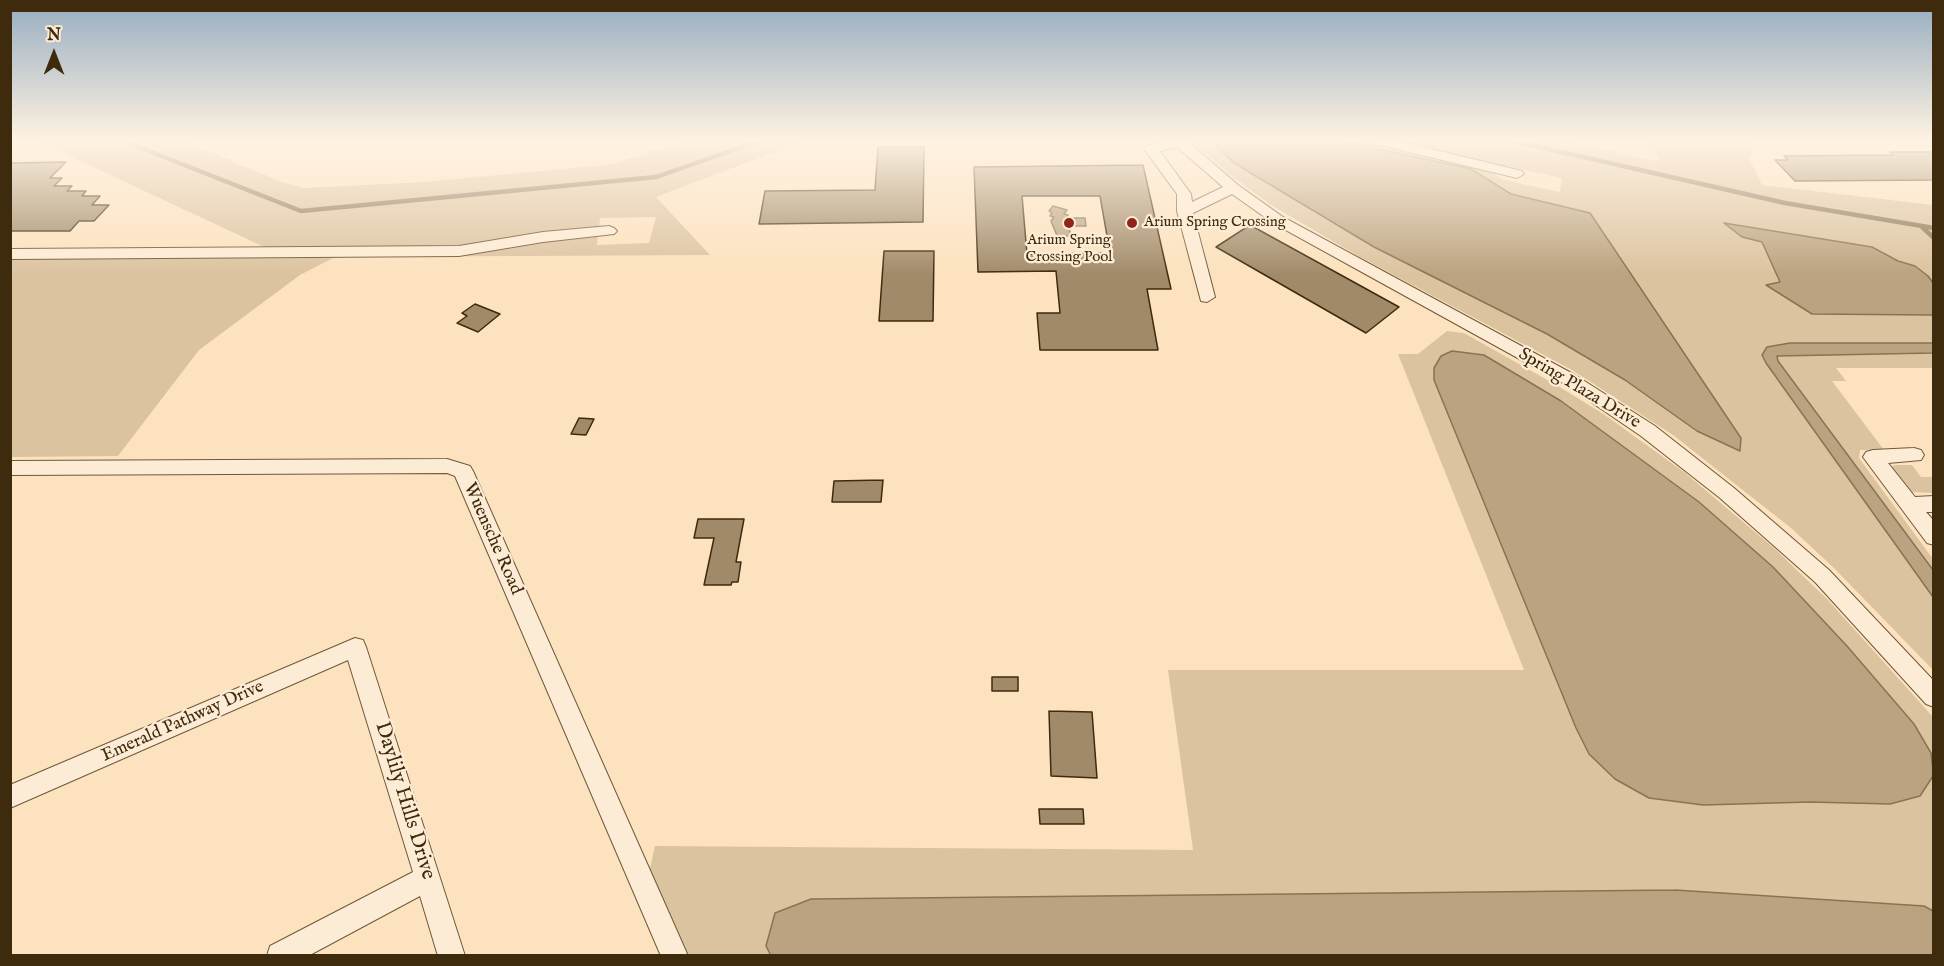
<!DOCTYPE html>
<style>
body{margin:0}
#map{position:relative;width:1944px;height:966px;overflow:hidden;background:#fce2be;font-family:"IM FELL English",serif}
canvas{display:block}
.frame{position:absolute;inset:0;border:12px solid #3e2a0c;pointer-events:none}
.north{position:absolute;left:24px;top:24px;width:60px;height:60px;-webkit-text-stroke:4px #fdecd5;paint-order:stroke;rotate:0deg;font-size:16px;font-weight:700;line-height:24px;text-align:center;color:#3e2a0c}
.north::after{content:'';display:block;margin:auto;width:21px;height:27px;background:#3e2a0c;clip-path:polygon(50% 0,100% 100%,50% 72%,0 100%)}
</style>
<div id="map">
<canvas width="1944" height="966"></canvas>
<div class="frame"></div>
<div class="north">N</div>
</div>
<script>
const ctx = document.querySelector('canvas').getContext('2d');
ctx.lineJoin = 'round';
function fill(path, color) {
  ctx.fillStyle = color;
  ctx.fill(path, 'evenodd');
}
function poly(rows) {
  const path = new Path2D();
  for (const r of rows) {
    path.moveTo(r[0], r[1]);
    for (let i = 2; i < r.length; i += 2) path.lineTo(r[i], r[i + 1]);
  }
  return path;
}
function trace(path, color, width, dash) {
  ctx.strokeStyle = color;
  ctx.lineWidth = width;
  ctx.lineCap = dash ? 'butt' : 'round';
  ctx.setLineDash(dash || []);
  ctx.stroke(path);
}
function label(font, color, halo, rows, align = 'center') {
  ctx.font = font + ' "IM FELL English",serif';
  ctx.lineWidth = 4.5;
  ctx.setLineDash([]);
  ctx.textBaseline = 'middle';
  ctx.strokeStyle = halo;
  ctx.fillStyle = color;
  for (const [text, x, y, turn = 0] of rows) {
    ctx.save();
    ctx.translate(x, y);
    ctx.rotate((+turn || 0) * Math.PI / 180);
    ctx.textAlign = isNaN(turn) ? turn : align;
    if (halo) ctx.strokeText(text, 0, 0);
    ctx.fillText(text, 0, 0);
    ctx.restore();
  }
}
fill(poly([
 [35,140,181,140,282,182,304,188,425,182,614,164,686,140,806,140,656,197,710,255,335,257,300,275,199,350,118,456,11,457,10,256,447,254,598,235,597,245,649,243,656,217,600,218,599,229,489,246,273,251],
 [1190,140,1366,140,1486,170,1504,180,1560,192,1562,178,1384,140,1562,140,1658,162,1658,157,1641,140,1755,140,1750,160,1762,185,1933,205,1933,283,1916,266,1898,261,1872,247,1725,223,1742,237,1762,242,1780,283,1767,285,1812,314,1933,315,1933,368,1836,368,1846,381,1832,381,1884,450,1860,450,1859,458,1933,559,1933,670,1834,568,1791,528,1673,435,1572,370,1360,257,1271,205,1229,174],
 [1447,331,1464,333,1558,386,1605,415,1684,472,1774,548,1828,600,1933,717,1933,955,680,955,647,882,655,846,1193,850,1168,670,1524,670,1398,354,1418,354],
 [1895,465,1912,465,1921,477,1933,477,1933,493,1910,492,1891,467]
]), '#dcc3a0');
const water = poly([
 [1210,140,1338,140,1471,169,1511,194,1590,213,1741,438,1740,451,1697,431,1625,380,1547,334,1374,247,1234,163,1210,140],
 [1053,206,1067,210,1064,214,1068,215,1067,218,1085,218,1086,226,1068,226,1071,235,1058,238,1051,221,1054,217,1050,216,1052,213,1049,211,1053,206],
 [1724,223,1872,247,1898,261,1915,266,1928,276,1933,283,1933,315,1812,314,1766,285,1780,282,1762,242,1742,237,1724,223],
 [1790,343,1933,343,1933,353,1777,356,1778,361,1933,570,1933,597,1766,363,1762,355,1767,347,1790,343],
 [1452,351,1484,355,1561,401,1699,502,1773,567,1847,646,1914,724,1931,753,1933,770,1933,776,1920,796,1890,804,1809,802,1703,805,1649,798,1615,779,1589,754,1576,728,1434,380,1434,368,1441,356,1452,351],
 [1675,890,1924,906,1933,911,1933,955,771,956,766,946,775,913,811,899,1675,890]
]);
fill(water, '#bba381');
trace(water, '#897352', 1.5);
trace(poly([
 [121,140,301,211,656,177,762,140],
 [1509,140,1785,203,1934,228],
 [1922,227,1934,238]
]), '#897352', 4.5);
const building = poly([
 [878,147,924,147,923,222,759,224,765,191,875,190,878,147],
 [1890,152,1934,152,1934,180,1795,181,1775,160,1788,160,1784,156,1893,155,1890,152],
 [66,162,50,178,62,178,54,186,72,186,67,191,86,191,82,196,100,196,92,205,109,205,94,221,79,221,70,231,10,231,10,163,66,162],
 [1143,165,1171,289,1147,289,1158,350,1040,350,1037,313,1060,313,1056,271,978,272,974,167,1143,165],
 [1022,196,1100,196,1110,253,1027,254,1022,196],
 [1250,225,1399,307,1366,333,1216,247,1250,225],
 [884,251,934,251,933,321,879,321,884,251],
 [475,304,500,314,478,332,457,323,467,316,462,313,475,304],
 [579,418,594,419,586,435,571,434,579,418],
 [883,480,881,502,832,502,834,481,883,480],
 [698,519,744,519,736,562,741,562,738,582,732,582,731,585,704,585,714,538,694,538,698,519],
 [992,677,1018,677,1018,691,992,691,992,677],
 [1049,711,1092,712,1097,778,1051,776,1049,711],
 [1039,809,1083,809,1084,824,1040,824,1039,809]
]);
fill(building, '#a18a69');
trace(building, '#3e2a0c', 1.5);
const minor = poly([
 [1170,140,1186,140,1238,185,1283,217,1575,375,1655,426,1734,488,1829,570,1934,681,1934,707,1926,704,1815,582,1720,498,1641,436,1563,383,1273,223,1232,194,1193,213,1215,297,1207,302,1201,301,1177,211,1177,194,1144,149,1146,146,1170,140],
 [1177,147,1223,187,1192,202,1191,194,1160,151,1177,147],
 [1369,140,1394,140,1522,171,1524,174,1517,178,1371,143,1369,140],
 [609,226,614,228,617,231,614,234,543,242,459,256,10,259,10,249,459,246,543,232,609,226],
 [1914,448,1921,450,1924,455,1921,460,1888,463,1915,497,1934,496,1934,512,1926,512,1934,521,1934,545,1927,543,1863,457,1866,452,1873,450,1914,448],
 [447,459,470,466,473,471,688,956,661,956,455,476,447,473,10,475,10,461,447,459],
 [355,638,363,640,366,647,465,956,438,956,420,896,308,956,267,956,270,946,413,872,348,660,10,808,10,785,355,638]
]);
trace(minor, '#6e5838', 2);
fill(minor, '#fdecd5');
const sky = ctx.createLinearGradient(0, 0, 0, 275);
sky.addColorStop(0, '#96adbf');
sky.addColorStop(0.51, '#fef2e2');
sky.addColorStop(1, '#fef2e200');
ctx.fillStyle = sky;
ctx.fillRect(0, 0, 1944, 275);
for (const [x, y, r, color] of [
 [1069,223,6,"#8f2418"],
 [1132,223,6,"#8f2418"]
]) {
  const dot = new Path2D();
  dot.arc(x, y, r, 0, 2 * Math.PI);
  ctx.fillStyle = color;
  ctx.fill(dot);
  trace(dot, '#fdecd5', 2);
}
label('15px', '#3e2a0c', '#fdecd5', [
 ["Arium Spring Crossing",1144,223],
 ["Arium Spring",1069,241,"center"],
 ["Crossing Pool",1069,258,"center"]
], 'left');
label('18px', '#3e2a0c', '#fdecd5', [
 ["Spring Plaza Drive",1579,389,31],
 ["Wuensche Road",492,539,66],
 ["Emerald Pathway Drive",183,722,-24]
]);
label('21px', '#3e2a0c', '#fdecd5', [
 ["Daylily Hills Drive",404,801,73]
]);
</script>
